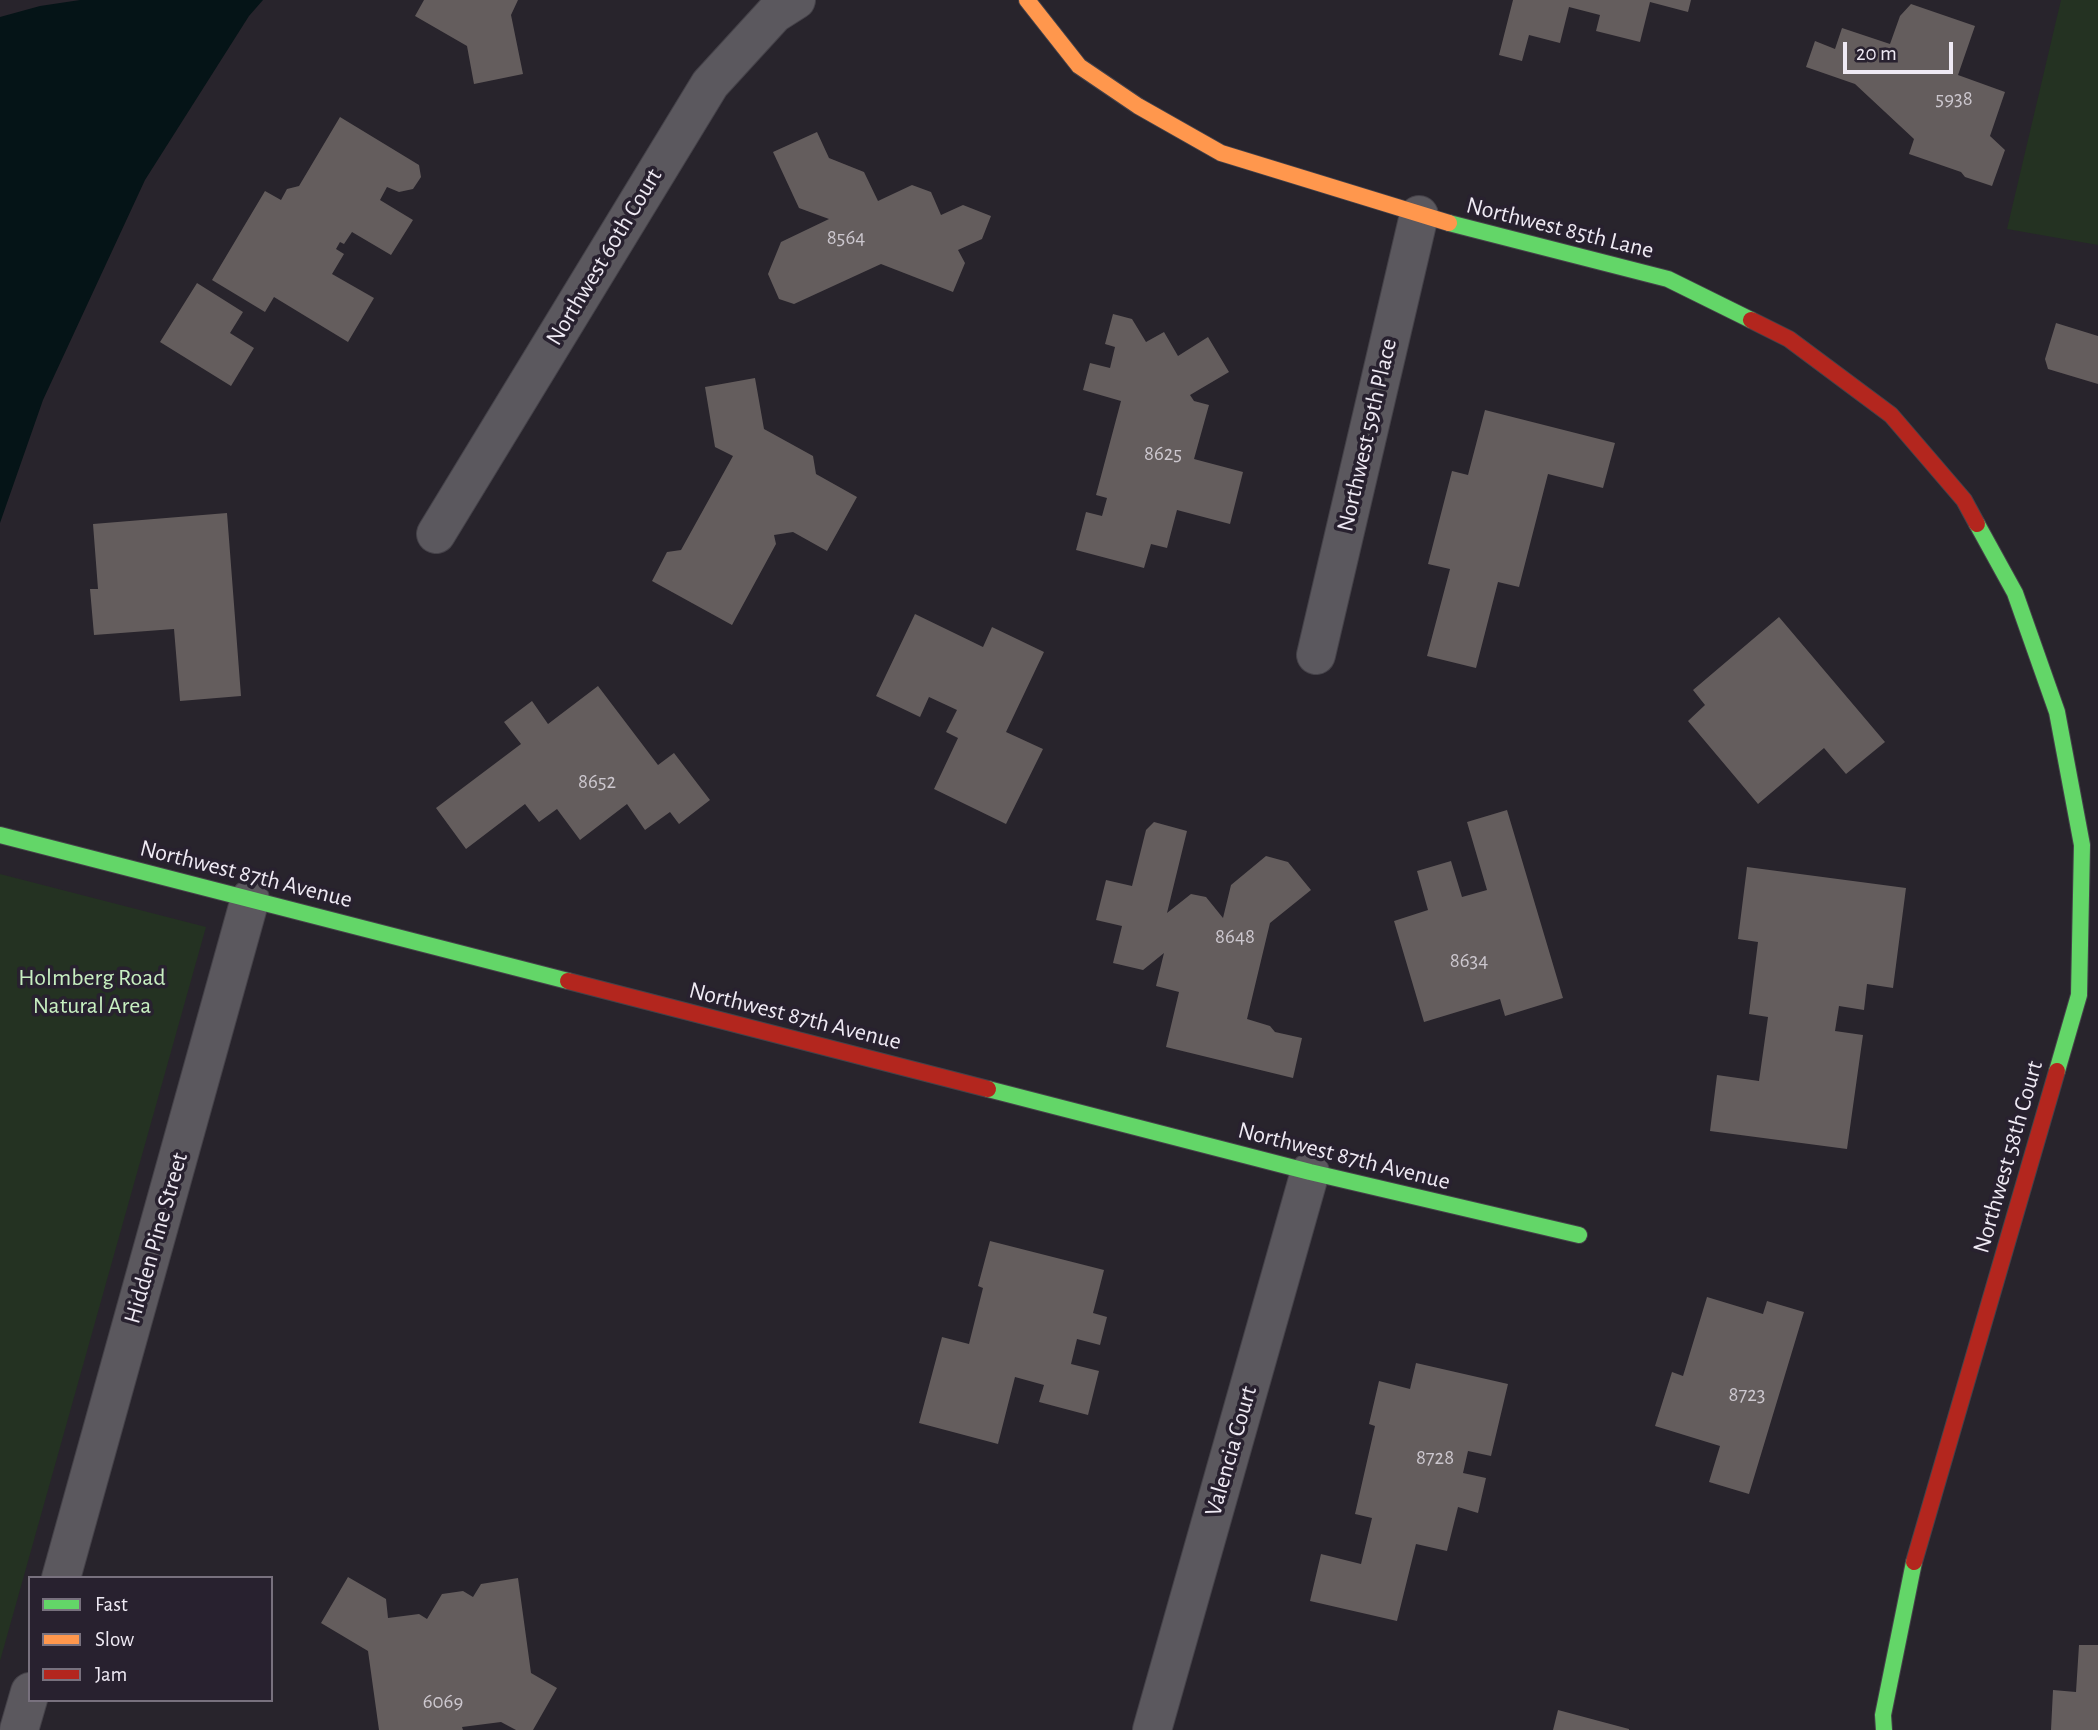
<!DOCTYPE html>
<html>
<head>
<meta charset="utf-8">
<style>
  body { margin:0 }
  #map { position:relative; width:2098px; height:1730px; overflow:hidden; background:#28242c; font-family:"Alegreya Sans",sans-serif }
  canvas { display:block }
  .legend { position:absolute; left:28px; top:1576px; width:245px; height:126px; box-sizing:border-box; background:#28212f; border:2px solid #78717e; margin:0; padding:9px 12px; list-style:none; font-size:21px; color:#efeaf4 }
  .legend li { display:flex; align-items:center; gap:14px; height:35px }
  .legend b { width:35px; border:2px solid #78717e }
  .scale { position:absolute; left:1843px; top:42px; width:110px; height:32px; box-sizing:border-box; border:4px solid #efeaf4; border-top:0; padding-left:9px; font-size:21px; line-height:24px; white-space:nowrap; color:#efeaf4; -webkit-text-stroke:5px #28212f; paint-order:stroke }
</style>
</head>
<body>
<div id="map">
<canvas width="2098" height="1730"></canvas>
<ul class="legend">
<li><b style="height:9px;background:#63d668"></b>Fast</li>
<li><b style="height:9px;background:#ff974d"></b>Slow</li>
<li><b style="height:9px;background:#b3261e"></b>Jam</li>
</ul>
<div class="scale">20 m</div>
</div>
<script>
const ctx = document.querySelector('canvas').getContext('2d');
ctx.lineJoin = 'round';
function fill(path, color) {
  ctx.fillStyle = color;
  ctx.fill(path, 'evenodd');
}
function shape(rows) {
  const path = new Path2D();
  for (const r of rows) {
    path.moveTo(r[0], r[1]);
    for (let i = 2; i < r.length; i += 2) path.lineTo(r[i], r[i + 1]);
  }
  return path;
}
function stroke(path, color, width, dash) {
  ctx.strokeStyle = color;
  ctx.lineWidth = width;
  ctx.lineCap = dash ? 'butt' : 'round';
  ctx.setLineDash(dash || []);
  ctx.stroke(path);
}
function drawText(font, color, halo, rows, align = 'center') {
  ctx.font = font + ' "Alegreya Sans",sans-serif';
  ctx.lineWidth = 7;
  ctx.setLineDash([]);
  ctx.textBaseline = 'middle';
  ctx.strokeStyle = halo;
  ctx.fillStyle = color;
  for (const [text, x, y, turn = 0] of rows) {
    ctx.save();
    ctx.translate(x, y);
    ctx.rotate((+turn || 0) * Math.PI / 180);
    ctx.textAlign = isNaN(turn) ? turn : align;
    if (halo) ctx.strokeText(text, 0, 0);
    ctx.fillText(text, 0, 0);
    ctx.restore();
  }
}
fill(shape([
  [2061,0,2098,0,2098,245,2007,229],
  [0,874,206,927,0,1661]
]), '#243222');
fill(shape([
  [80,0,263,0,249,16,145,180,43,400,0,523,0,17,40,6]
]), '#051417');
fill(shape([
  [424,0,518,0,511,15,523,74,474,84,467,46,415,16],
  [1513,0,1691,0,1688,12,1650,2,1640,42,1596,31,1600,15,1569,7,1560,43,1529,35,1522,61,1499,55],
  [1911,4,1975,26,1958,75,2005,92,1990,136,2005,150,1992,186,1965,177,1961,172,1909,154,1914,139,1855,84,1806,67,1815,41,1835,49,1842,28,1890,44,1900,16],
  [340,117,419,165,421,177,413,189,399,192,387,187,380,200,413,220,391,255,352,232,344,244,340,242,336,249,344,254,332,274,374,298,348,342,274,297,265,312,212,280,265,191,281,200,287,189,299,186],
  [817,132,829,158,864,172,878,201,912,185,931,192,941,215,963,205,991,216,982,239,958,250,965,263,953,292,881,264,794,304,779,299,768,274,781,242,829,219,799,208,773,152],
  [197,283,243,312,230,333,254,348,231,386,160,342],
  [1113,314,1132,319,1146,342,1164,332,1178,356,1208,337,1229,372,1190,395,1194,401,1209,405,1194,459,1243,472,1230,524,1177,510,1167,548,1151,544,1144,568,1076,550,1086,512,1102,516,1107,498,1096,495,1121,401,1083,390,1090,363,1110,368,1115,347,1105,344],
  [2056,323,2098,336,2098,384,2048,369,2045,359],
  [755,378,764,429,813,456,816,474,857,497,827,551,793,532,774,535,776,544,732,625,652,581,667,552,681,550,733,456,715,447,705,387],
  [1485,410,1615,443,1603,488,1548,474,1519,587,1498,582,1476,668,1427,656,1450,569,1428,564,1452,471,1468,475],
  [227,513,241,696,180,701,174,629,94,635,90,589,98,589,93,524],
  [915,614,983,647,992,627,1044,652,1006,732,1043,749,1006,824,934,789,958,738,946,732,957,710,929,697,920,717,876,696],
  [1779,617,1885,742,1846,774,1824,748,1758,804,1688,721,1705,705,1693,690],
  [598,686,658,765,674,753,710,800,679,824,670,812,645,830,627,804,580,840,557,809,539,822,525,804,466,849,436,808,521,744,504,722,532,701,548,724],
  [1507,810,1563,998,1505,1016,1500,999,1424,1022,1394,921,1428,910,1417,871,1451,861,1462,897,1487,890,1467,822],
  [1154,822,1187,831,1167,913,1191,894,1206,897,1223,918,1231,885,1266,856,1288,862,1311,890,1270,923,1247,1019,1270,1026,1275,1032,1302,1038,1293,1078,1166,1047,1179,992,1156,986,1164,953,1143,970,1113,963,1122,926,1096,920,1106,880,1132,886,1146,830],
  [1747,867,1906,888,1893,988,1867,984,1864,1010,1839,1006,1835,1031,1863,1035,1847,1149,1710,1131,1717,1075,1759,1081,1768,1017,1749,1014,1758,942,1738,939],
  [990,1241,1104,1270,1093,1313,1107,1317,1100,1345,1077,1339,1071,1364,1099,1371,1088,1415,1039,1402,1044,1385,1015,1377,998,1444,919,1423,942,1337,969,1344,983,1288,978,1286],
  [1707,1297,1763,1314,1767,1301,1804,1312,1749,1494,1709,1482,1720,1446,1655,1426,1672,1372,1683,1376],
  [1416,1363,1508,1384,1491,1456,1468,1451,1463,1473,1486,1478,1478,1513,1458,1507,1447,1551,1416,1544,1397,1621,1310,1601,1321,1554,1361,1564,1372,1518,1355,1514,1375,1426,1369,1424,1379,1381,1410,1389],
  [348,1577,386,1599,388,1618,419,1614,427,1619,442,1594,463,1591,473,1597,481,1584,518,1578,531,1673,557,1688,533,1730,516,1730,501,1722,462,1727,463,1730,379,1730,368,1651,321,1623],
  [2079,1645,2098,1645,2098,1730,2051,1730,2053,1690,2076,1692],
  [1558,1710,1629,1729,1629,1730,1553,1730]
]), '#645d5d');
const street = shape([
  [436,534,710,84,774,14,796,0],
  [1316,655,1419,215],
  [61,1578,250,899],
  [19,1730,30,1692],
  [1152,1730,1310,1172]
]);
const fast = shape([
  [1449,223,1668,279,1751,320],
  [1977,524,2015,593,2057,712,2082,845,2079,995,2057,1071],
  [0,835,568,981],
  [988,1089,1310,1172,1579,1235],
  [1884,1730,1883,1715,1914,1562]
]);
const slow = shape([
  [1027,0,1079,66,1138,106,1221,153,1449,223]
]);
const jam = shape([
  [1751,320,1789,339,1891,415,1964,500,1977,524],
  [568,981,988,1089],
  [1914,1562,2057,1071]
]);
stroke(street, '#454249', 40);
stroke(fast, '#454249', 18);
stroke(slow, '#454249', 18);
stroke(jam, '#454249', 18);
stroke(street, '#5b585e', 38);
stroke(fast, '#63d668', 16);
stroke(slow, '#ff974d', 16);
stroke(jam, '#b3261e', 16);
drawText('21px', '#ccc7ce', null, [
  ["5938",1954,99],
  ["8564",846,238],
  ["8625",1163,454],
  ["8652",597,782],
  ["8648",1235,937],
  ["8634",1469,961],
  ["8723",1747,1395],
  ["8728",1435,1458],
  ["6069",443,1702]
]);
drawText('24px', '#efeaf4', '#28212f', [
  ["Northwest 85th Lane",1560,228,14],
  ["Northwest 60th Court",604,257,-59],
  ["Northwest 59th Place",1367,435,-77],
  ["Northwest 87th Avenue",246,874,14],
  ["Northwest 87th Avenue",795,1016,14],
  ["Northwest 87th Avenue",1344,1156,14],
  ["Northwest 58th Court",2008,1157,-74],
  ["Hidden Pine Street",156,1238,-74],
  ["Valencia Court",1231,1451,-74]
]);
drawText('24px', '#c7efc1', '#28212f', [
  ["Holmberg Road",92,978],
  ["Natural Area",92,1006]
]);
</script>
</body>
</html>
